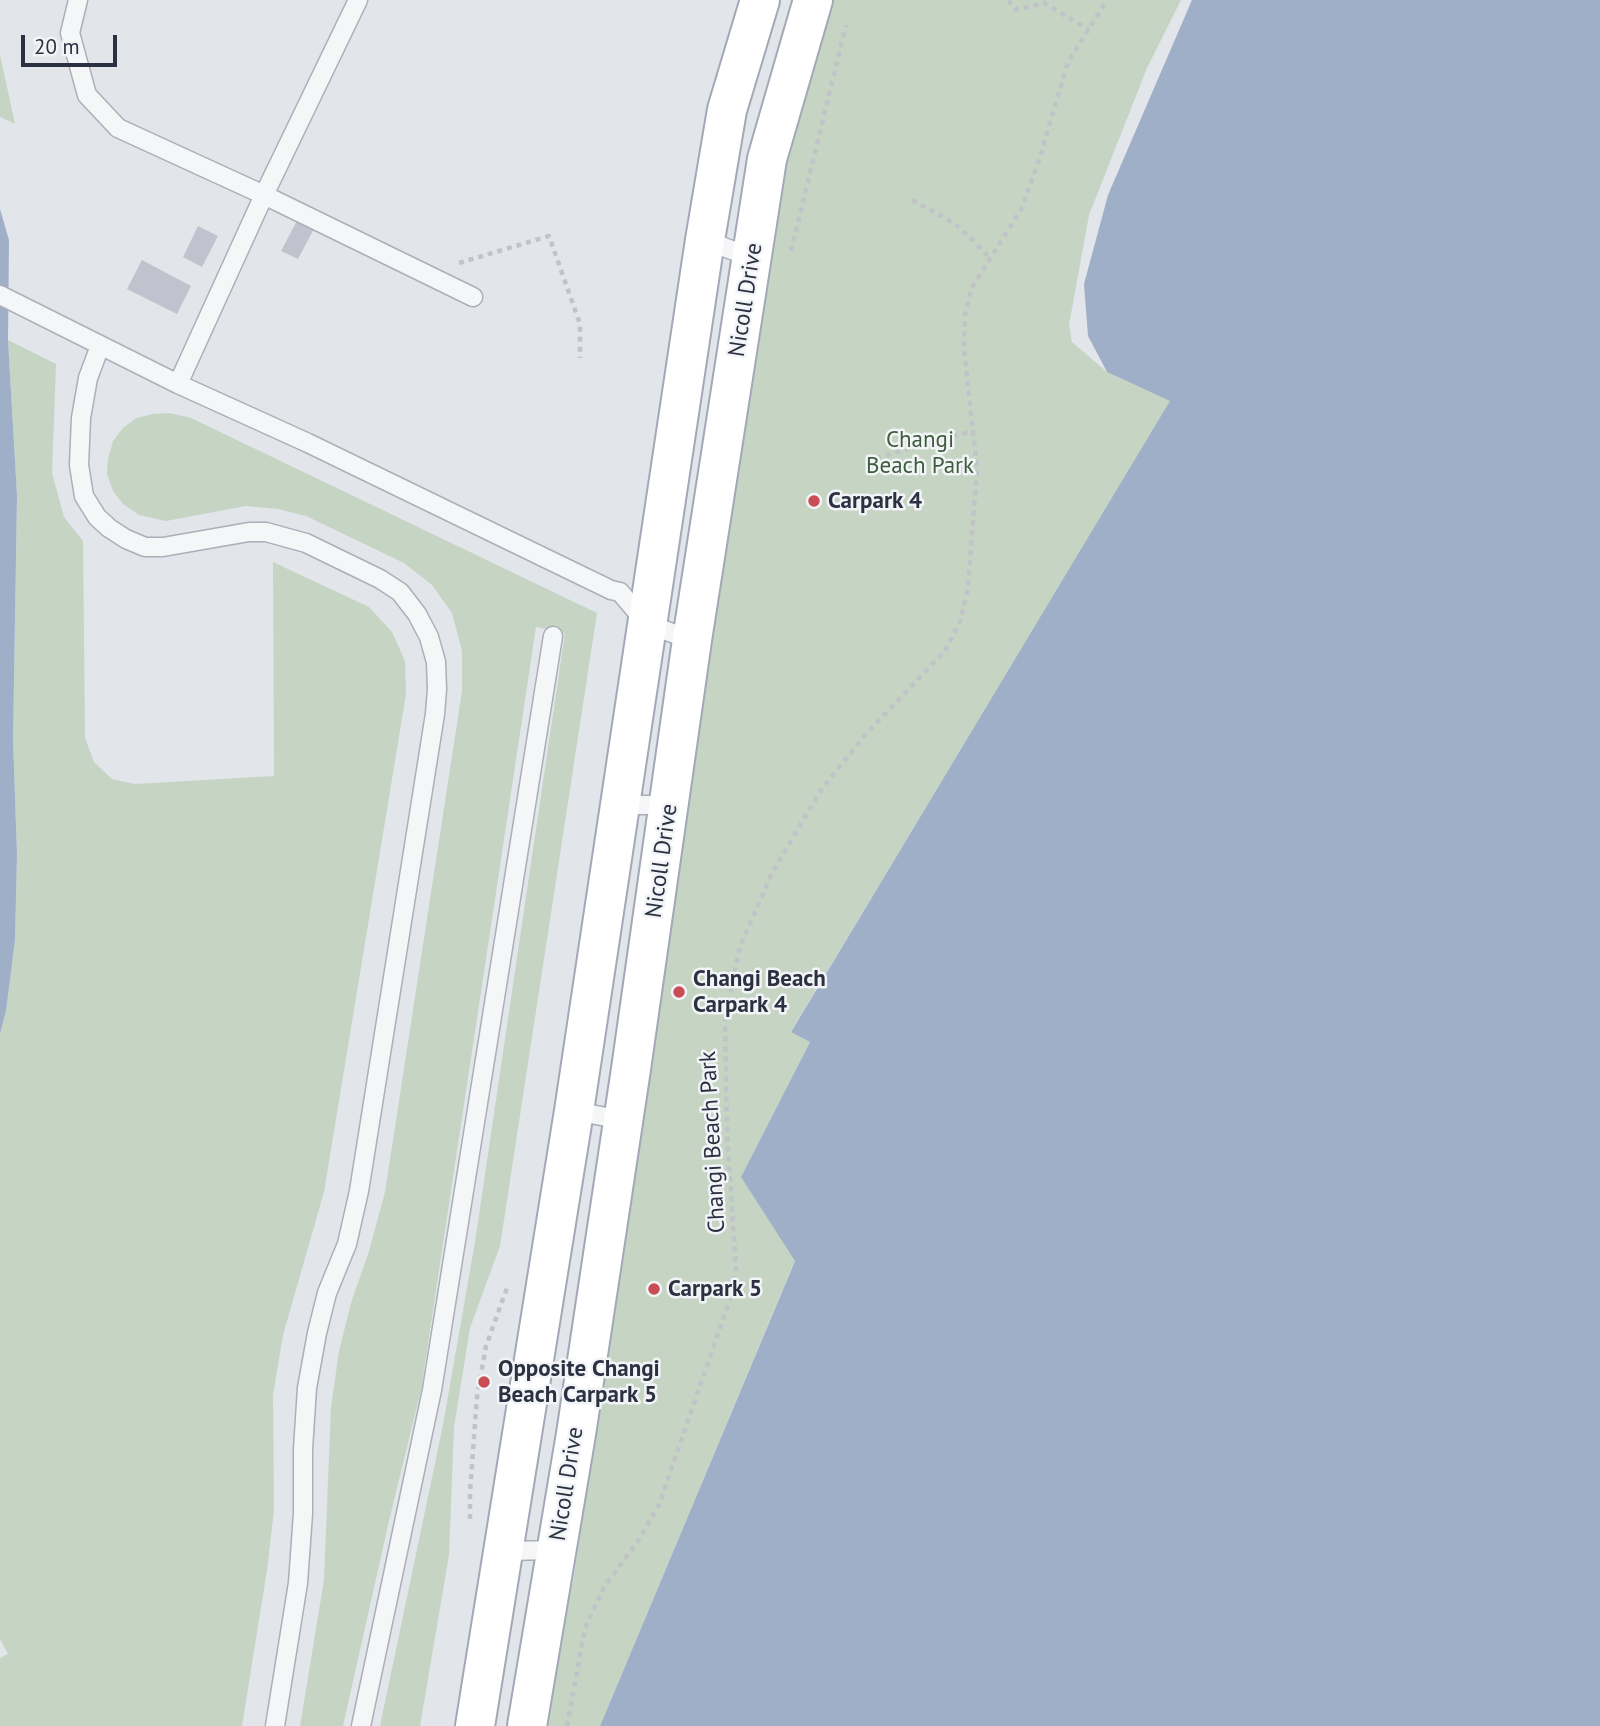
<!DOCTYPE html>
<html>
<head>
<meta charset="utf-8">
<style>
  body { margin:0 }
  #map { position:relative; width:1600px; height:1726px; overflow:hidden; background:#e2e5ea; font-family:"PT Sans",sans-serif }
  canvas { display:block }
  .scale { position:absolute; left:21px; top:35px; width:96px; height:32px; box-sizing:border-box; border:4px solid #2b3141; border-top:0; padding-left:9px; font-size:21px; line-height:24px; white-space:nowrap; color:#2b3141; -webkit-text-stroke:5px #f2f4f7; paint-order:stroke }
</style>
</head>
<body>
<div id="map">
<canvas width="1600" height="1726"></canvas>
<div class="scale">20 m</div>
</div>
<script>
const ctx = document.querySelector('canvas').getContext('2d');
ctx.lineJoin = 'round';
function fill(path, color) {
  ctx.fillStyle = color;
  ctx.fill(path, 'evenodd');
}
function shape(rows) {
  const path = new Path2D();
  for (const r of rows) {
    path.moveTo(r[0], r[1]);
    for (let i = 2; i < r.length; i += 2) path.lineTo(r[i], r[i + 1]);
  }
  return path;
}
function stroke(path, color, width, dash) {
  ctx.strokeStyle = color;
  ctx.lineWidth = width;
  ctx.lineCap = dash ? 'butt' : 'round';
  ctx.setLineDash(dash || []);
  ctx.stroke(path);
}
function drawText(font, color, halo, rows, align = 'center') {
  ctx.font = font + ' "PT Sans",sans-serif';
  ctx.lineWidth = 5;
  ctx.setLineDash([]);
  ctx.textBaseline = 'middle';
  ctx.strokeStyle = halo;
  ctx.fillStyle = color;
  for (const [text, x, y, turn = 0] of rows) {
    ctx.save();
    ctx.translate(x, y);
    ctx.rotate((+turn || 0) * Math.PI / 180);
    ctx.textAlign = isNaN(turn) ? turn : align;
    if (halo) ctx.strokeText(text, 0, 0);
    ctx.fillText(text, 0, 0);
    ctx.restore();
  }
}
fill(shape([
  [821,0,1181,0,1147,68,1089,215,1069,325,1072,342,1107,372,1171,401,791,1031,810,1042,741,1177,795,1260,600,1726,542,1726,574,1576,643,1112,760,241],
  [0,55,15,124,0,117],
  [8,340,56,364,52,473,64,517,83,541,85,738,94,762,112,779,135,784,274,776,273,562,369,607,392,632,405,661,406,694,324,1192,283,1335,273,1395,274,1510,267,1570,242,1726,0,1726,0,1658,8,1654,0,1639,0,1034,6,1011,15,940,17,854,13,740,17,496],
  [170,413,191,418,597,613,500,1246,470,1328,454,1427,449,1555,420,1726,380,1726,443,1425,475,1242,565,633,536,627,421,1390,389,1521,343,1726,300,1726,324,1580,331,1407,339,1351,351,1303,369,1251,385,1192,462,691,462,651,452,613,432,585,404,563,306,516,278,509,246,506,166,521,139,515,123,504,113,491,107,474,108,459,113,441,123,428,136,418,153,414]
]), '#c6d4c4');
fill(shape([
  [1192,0,1600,0,1600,1726,600,1726,795,1261,741,1177,810,1042,791,1032,1170,401,1107,372,1088,336,1084,284,1108,195],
  [0,209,9,240,8,340,17,496,13,740,17,854,15,940,6,1011,0,1034]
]), '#9fafc8');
fill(shape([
  [299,217,316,225,298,259,281,251],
  [198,226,218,236,202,267,183,257],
  [142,260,191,286,177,314,127,289]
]), '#c0c3cd');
const lane = shape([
  [78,0,70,33,87,95,118,128,264,195,473,297],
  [705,240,753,258],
  [0,295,178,384,308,443,611,590,620,592,647,624,692,640],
  [100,346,88,378,81,418,79,465,84,496,97,517,109,528,126,539,145,547,163,547,249,532,266,532,306,543,380,579,400,592,417,614,429,637,436,662,437,689,435,714,359,1191,347,1244,327,1293,317,1333,307,1388,303,1449,303,1513,298,1583,275,1726],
  [178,384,264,195,358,0],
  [619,805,670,805],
  [574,1111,623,1120],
  [503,1551,556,1550],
  [361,1726,432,1390,553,636]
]);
const primary = shape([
  [475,1726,574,1111,705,240,727,110,760,0],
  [527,1726,576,1434,631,1069,692,640,767,159,813,0]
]);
stroke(lane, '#abafb7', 21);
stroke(primary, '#a2a8b5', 42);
stroke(shape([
  [1009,0,1011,5,1015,9,1020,9,1044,3,1089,30],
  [912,200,954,223,971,238,990,258],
  [791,251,846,25],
  [459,263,549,236,580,324,580,358],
  [876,458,973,431],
  [470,1519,470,1492,477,1397,486,1346,507,1288],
  [567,1726,585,1628,604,1587,638,1541,659,1505,731,1296,736,1269,727,1133,725,1019,740,946,773,871,821,790,866,734,945,651,960,622,968,588,977,468,964,349,965,315,971,289,1022,208,1039,160,1068,62,1107,0]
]), '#c0c3c8', 4.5, [5, 5]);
stroke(lane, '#f5f6f8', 18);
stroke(primary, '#fff', 38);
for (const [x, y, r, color] of [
  [814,501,7,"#c94d54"],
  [679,992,7,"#c94d54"],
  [654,1289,7,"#c94d54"],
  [484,1382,7,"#c94d54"]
]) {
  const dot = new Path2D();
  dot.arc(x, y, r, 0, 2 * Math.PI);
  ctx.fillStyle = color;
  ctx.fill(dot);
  stroke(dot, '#f2f4f7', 2.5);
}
drawText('23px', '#2b3141', '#f2f4f7', [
  ["Nicoll Drive",746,300,-81],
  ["Nicoll Drive",662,861,-82],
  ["Changi Beach Park",713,1142,-93],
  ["Nicoll Drive",567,1484,-81]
]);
drawText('23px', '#3c5d39', '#f2f4f7', [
  ["Changi",920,440],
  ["Beach Park",920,466]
]);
drawText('bold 23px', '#2b3141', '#f2f4f7', [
  ["Carpark 4",828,501],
  ["Changi Beach",693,979],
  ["Carpark 4",693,1005],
  ["Carpark 5",668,1289],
  ["Opposite Changi",498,1369],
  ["Beach Carpark 5",498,1395]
], 'left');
</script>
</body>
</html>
